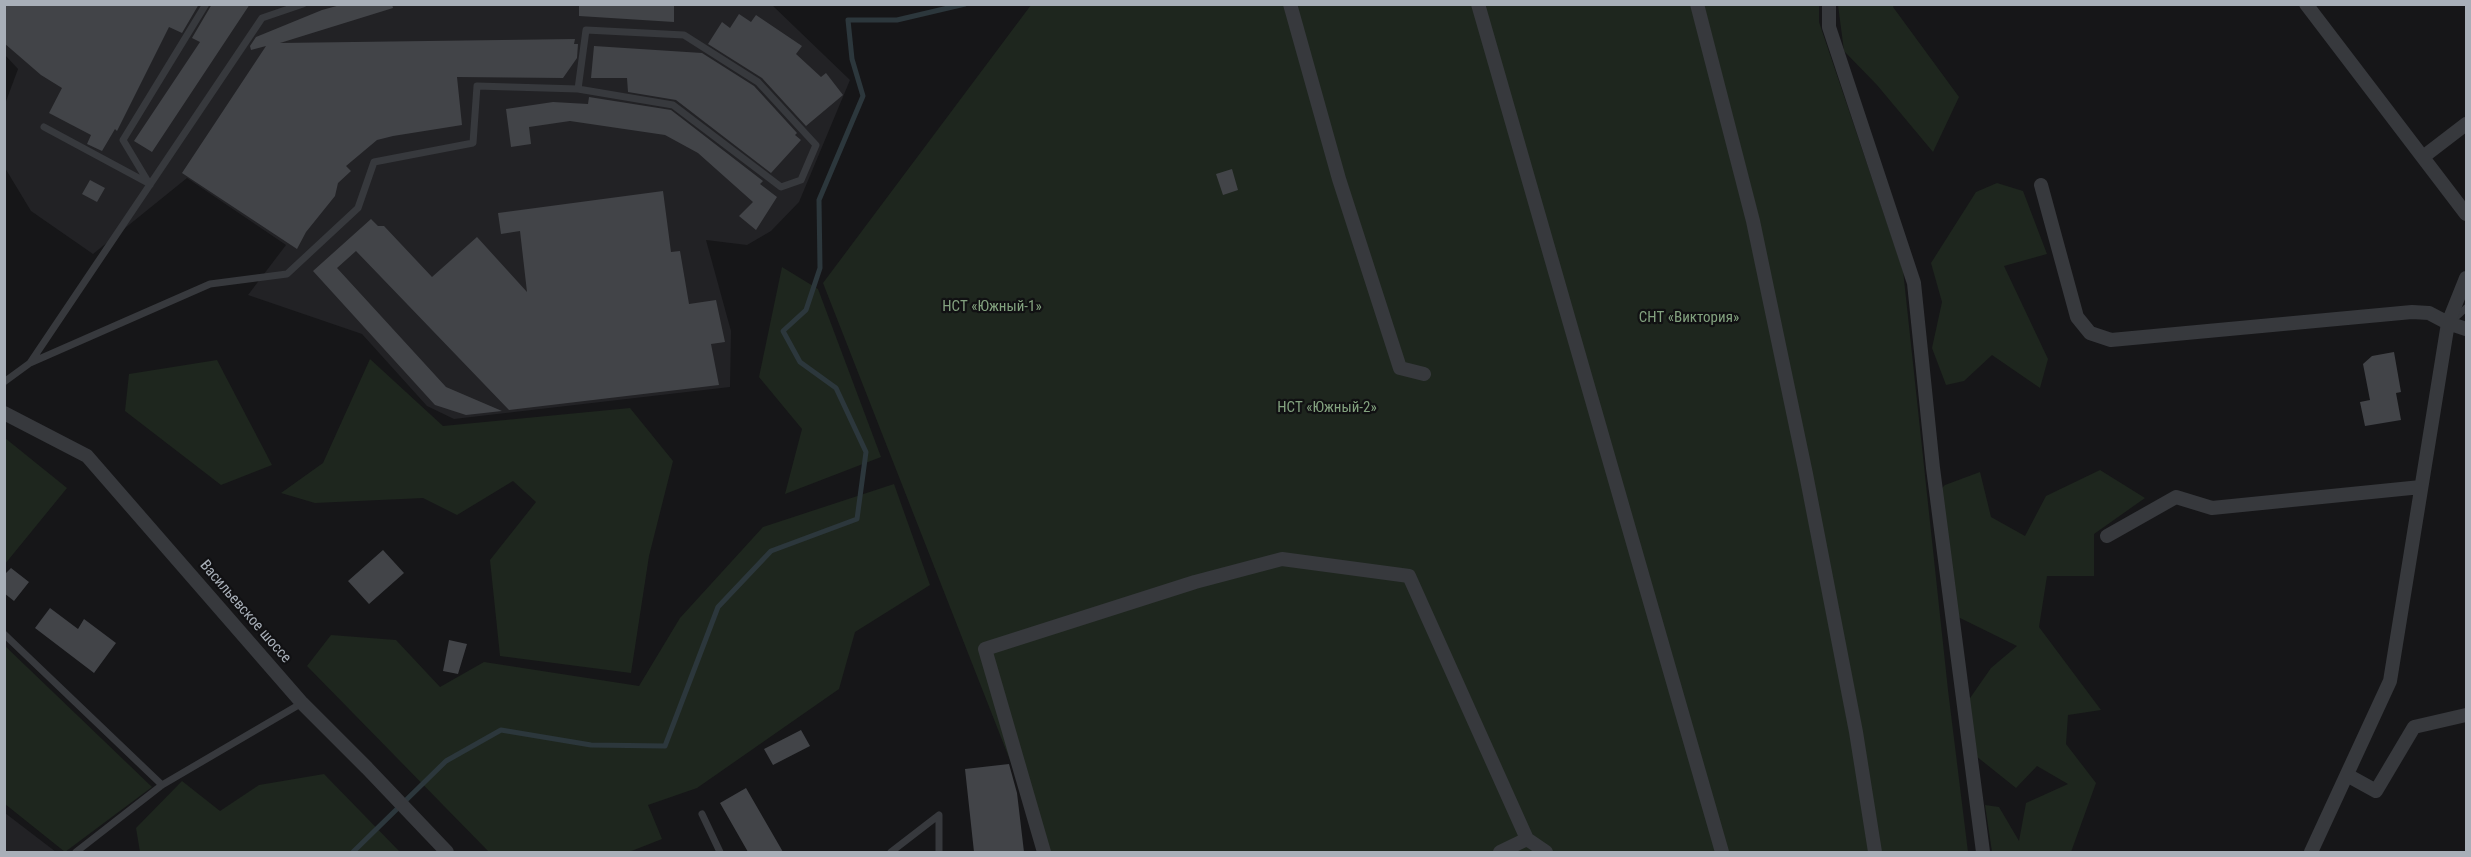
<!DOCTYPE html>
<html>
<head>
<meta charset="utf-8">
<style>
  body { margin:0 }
  #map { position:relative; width:2471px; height:857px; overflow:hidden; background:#161618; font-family:"Roboto Condensed",sans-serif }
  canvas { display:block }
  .frame { position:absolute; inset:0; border:6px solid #a8afb8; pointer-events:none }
</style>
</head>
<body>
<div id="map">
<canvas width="2471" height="857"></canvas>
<div class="frame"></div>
</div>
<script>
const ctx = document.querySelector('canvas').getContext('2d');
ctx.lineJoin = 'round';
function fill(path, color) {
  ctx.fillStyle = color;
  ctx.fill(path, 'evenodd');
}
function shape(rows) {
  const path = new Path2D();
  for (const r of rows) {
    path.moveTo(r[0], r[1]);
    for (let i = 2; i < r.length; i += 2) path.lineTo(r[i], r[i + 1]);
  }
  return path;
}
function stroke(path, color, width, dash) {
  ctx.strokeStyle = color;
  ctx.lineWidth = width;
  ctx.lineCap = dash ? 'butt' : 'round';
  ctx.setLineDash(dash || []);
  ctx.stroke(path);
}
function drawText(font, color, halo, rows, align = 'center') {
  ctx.font = font + ' "Roboto Condensed",sans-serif';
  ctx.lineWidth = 4.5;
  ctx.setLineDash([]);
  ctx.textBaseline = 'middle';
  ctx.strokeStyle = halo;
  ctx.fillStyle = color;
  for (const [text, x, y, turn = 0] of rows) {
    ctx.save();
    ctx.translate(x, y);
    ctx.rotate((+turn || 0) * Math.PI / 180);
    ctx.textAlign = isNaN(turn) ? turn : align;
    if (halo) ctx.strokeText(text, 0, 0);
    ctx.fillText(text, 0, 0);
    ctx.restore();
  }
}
fill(shape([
  [5,5,772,5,850,80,799,202,771,231,747,245,706,240,731,331,730,387,454,419,427,406,362,334,248,295,286,245,187,178,93,254,31,211,5,168,5,104,18,69,5,55],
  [4,813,5,813,56,852,5,852]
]), '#222225');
fill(shape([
  [1031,5,1819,5,1819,22,1903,270,1948,690,1968,852,1046,852,823,283],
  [1838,5,1894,5,1893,7,1959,97,1933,152,1877,85,1844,51],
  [1997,183,2023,191,2047,254,2004,266,2048,359,2040,388,1992,355,1964,381,1946,385,1932,348,1942,302,1931,263,1976,192],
  [782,267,818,289,881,457,785,494,802,429,759,377],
  [370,359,443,426,630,408,673,461,649,556,631,673,500,656,490,560,536,502,513,481,457,515,423,498,315,503,281,493,323,463],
  [217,360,272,465,221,485,125,411,129,374],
  [5,438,67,488,5,564],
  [2100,470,2145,498,2094,534,2094,576,2047,576,2039,627,2101,710,2068,715,2066,744,2096,783,2071,852,1992,852,1985,805,1999,807,2019,841,2026,803,2068,784,2037,766,2016,788,1976,756,1968,701,1991,668,2017,646,1958,617,1939,491,1945,485,1980,472,1991,517,2025,536,2046,496],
  [894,484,930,585,855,632,839,689,697,788,648,805,662,839,629,852,489,852,307,666,331,635,396,640,440,687,484,662,639,686,680,618,763,527],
  [4,645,152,787,65,852,5,804],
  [324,774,400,852,140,852,136,828,182,781,220,811,259,785]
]), '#1e261e');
stroke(shape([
  [353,852,446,761,501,730,591,745,665,746,718,607,771,551,857,519,866,452,836,388,800,362,783,331,806,310,820,268,819,200,863,96,852,59,848,20,897,20,965,4]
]), '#2c373c', 5);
fill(shape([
  [4,4,199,4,182,33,169,27,117,131,115,129,102,151,87,144,91,135,49,113,62,88,41,75,4,43],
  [212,4,250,4,152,152,134,141,200,42,192,38],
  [344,4,392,4,393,8,280,43,575,39,574,44,578,44,577,58,563,78,457,77,462,125,393,136,377,140,346,166,351,171,338,183,335,196,306,232,297,249,182,173,266,46,251,50,250,46,256,37,322,10],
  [579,4,674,6,674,22,579,16],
  [739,14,751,22,756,15,802,46,796,54,821,77,826,73,843,95,806,126,762,78,708,44,722,22,730,28],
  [594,46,702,53,754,86,797,133,795,135,801,140,771,173,676,100,628,92,627,78,591,78],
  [589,97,671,110,763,181,760,184,777,197,756,230,739,216,753,202,698,153,665,135,570,121,529,127,531,144,511,147,506,109,553,102,588,104],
  [1232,169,1238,190,1223,195,1216,174],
  [90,180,105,188,97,202,82,194],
  [663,191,671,252,680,251,689,304,716,300,725,342,711,344,719,385,509,410,356,251,337,268,446,387,502,411,466,415,435,405,313,271,371,219,378,226,384,226,432,277,477,237,527,292,520,231,501,234,498,213],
  [2394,352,2401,392,2396,393,2401,420,2365,426,2360,402,2370,400,2363,364,2372,356],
  [383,550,404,573,369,604,348,581],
  [11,568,29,582,14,601,4,593,4,575],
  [50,608,78,629,84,619,116,643,94,673,35,628],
  [449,640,467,644,458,674,443,671],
  [801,730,810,746,773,765,764,749],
  [1009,764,1017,793,1024,852,974,852,965,769],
  [746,788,783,852,748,852,720,803]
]), '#424448');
stroke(shape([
  [44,127,148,183],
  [150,185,123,140,206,4],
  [2453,320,2466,308],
  [30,363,210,284,287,274,358,208,374,162,473,143,477,86,578,89,673,105,781,187,801,180,816,145,758,82,684,35,586,30,578,89],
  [4,382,30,363,262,18,303,4],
  [4,634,162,785],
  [702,814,720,852],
  [76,852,162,785,302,703],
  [891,852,939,815,939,852]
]), '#37393d', 7);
stroke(shape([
  [1290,4,1339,179,1400,368,1424,374],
  [1478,4,1722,852],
  [1697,4,1753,221,1806,474,1856,732,1875,852],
  [1829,4,1829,27,1914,283,1933,468,1983,852],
  [2306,4,2466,214],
  [2423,157,2466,124],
  [2041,185,2077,317,2090,333,2111,340,2412,312,2429,313,2448,323,2466,329],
  [4,413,87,456,302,703,367,768,447,852],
  [2107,536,2176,497,2212,508,2421,487],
  [2347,775,2376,791,2414,727,2466,715],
  [1044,852,985,649,1195,582,1282,559,1409,576,1527,839,1546,852],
  [1500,852,1527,839],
  [2311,852,2390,681,2448,323,2466,278]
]), '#37393d', 14);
drawText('15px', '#83a27f', '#111113', [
  ["НСТ «Южный-1»",992,307],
  ["СНТ «Виктория»",1689,318],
  ["НСТ «Южный-2»",1327,408]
]);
drawText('15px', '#a8afb8', '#111113', [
  ["Васильевское шоссе",245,612,49]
]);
</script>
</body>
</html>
